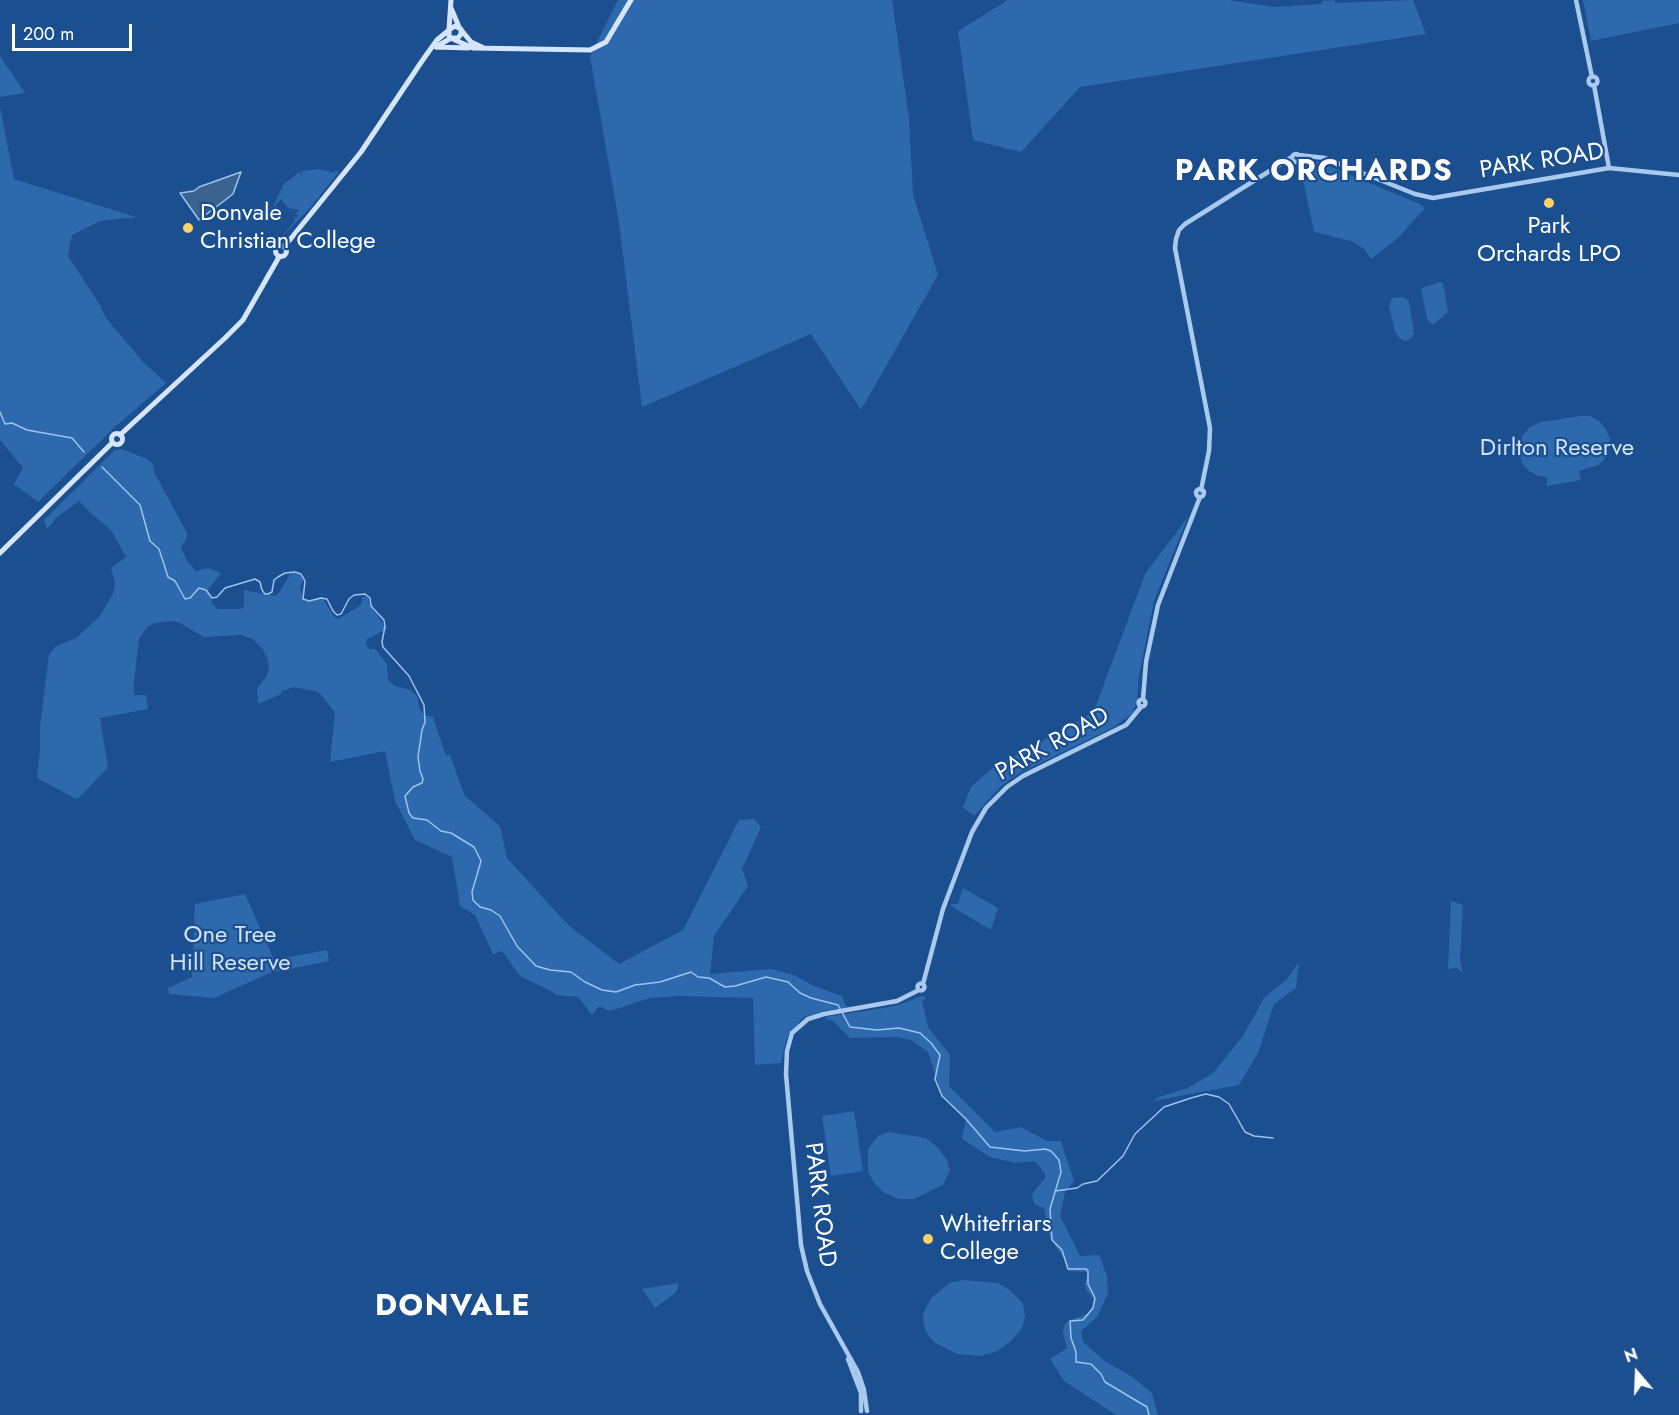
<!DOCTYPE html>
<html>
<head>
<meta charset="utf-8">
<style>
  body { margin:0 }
  #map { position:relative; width:1679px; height:1415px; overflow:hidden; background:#1b4f8f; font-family:Jost,sans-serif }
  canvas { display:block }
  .north { position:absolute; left:1607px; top:1343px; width:60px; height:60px; -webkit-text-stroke:4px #1b4f8f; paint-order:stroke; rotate:341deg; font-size:16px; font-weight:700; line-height:24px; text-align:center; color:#fff }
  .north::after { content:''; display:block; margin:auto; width:21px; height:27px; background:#fff; clip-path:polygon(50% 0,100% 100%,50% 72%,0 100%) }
  .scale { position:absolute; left:12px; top:24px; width:120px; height:27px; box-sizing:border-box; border:3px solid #fff; border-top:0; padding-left:8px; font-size:18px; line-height:21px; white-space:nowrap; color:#fff; -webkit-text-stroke:4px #1b4f8f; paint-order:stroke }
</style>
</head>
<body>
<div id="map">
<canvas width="1679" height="1415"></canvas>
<div class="north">N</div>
<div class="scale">200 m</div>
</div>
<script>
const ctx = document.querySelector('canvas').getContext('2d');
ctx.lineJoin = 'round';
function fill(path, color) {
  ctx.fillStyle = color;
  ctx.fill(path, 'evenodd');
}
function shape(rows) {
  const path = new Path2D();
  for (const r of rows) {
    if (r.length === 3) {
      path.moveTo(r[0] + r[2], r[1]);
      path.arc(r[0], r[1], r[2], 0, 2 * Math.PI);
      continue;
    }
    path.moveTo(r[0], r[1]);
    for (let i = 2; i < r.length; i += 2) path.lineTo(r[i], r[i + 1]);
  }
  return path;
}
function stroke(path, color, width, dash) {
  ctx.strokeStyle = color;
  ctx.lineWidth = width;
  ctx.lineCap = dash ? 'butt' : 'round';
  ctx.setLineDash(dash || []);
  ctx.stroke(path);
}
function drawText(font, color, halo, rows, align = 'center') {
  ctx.font = font + ' Jost,sans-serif';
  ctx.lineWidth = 4.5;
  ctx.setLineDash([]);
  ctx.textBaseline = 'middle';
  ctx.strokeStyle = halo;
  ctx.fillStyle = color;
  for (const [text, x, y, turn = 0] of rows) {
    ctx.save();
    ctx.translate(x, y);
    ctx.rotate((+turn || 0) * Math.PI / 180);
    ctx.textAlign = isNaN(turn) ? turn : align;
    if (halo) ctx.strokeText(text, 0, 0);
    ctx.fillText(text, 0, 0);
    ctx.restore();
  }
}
fill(shape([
  [618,0,892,0,909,118,913,194,938,275,861,410,811,334,642,407,619,223,590,56],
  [1008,0,1228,0,1275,7,1322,4,1322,1,1334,0,1336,3,1413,0,1426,34,1080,87,1021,152,973,140,958,31],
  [1583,0,1679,0,1679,23,1591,41],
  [0,56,25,93,0,97],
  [0,107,14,179,136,217,100,221,72,235,68,256,100,305,106,318,143,362,166,383,115,427,38,502,14,484,23,468,0,440],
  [1307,162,1319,162,1420,204,1425,208,1398,238,1371,259,1365,250,1354,242,1314,232,1300,165],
  [319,169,335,173,335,170,339,172,309,209,279,240,271,245,268,244,267,240,272,242,278,239,278,236,280,238,295,221,294,218,297,218,298,215,295,214,299,210,288,208,281,199,267,215,269,208,273,207,283,185,298,173,300,172,302,176,302,171],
  [1440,282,1443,283,1448,312,1433,325,1427,319,1421,288],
  [1403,297,1409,301,1414,334,1410,339,1405,341,1399,338,1395,332,1389,306,1392,298],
  [1580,416,1590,416,1599,421,1606,429,1610,439,1610,448,1606,457,1599,465,1579,471,1581,480,1547,486,1547,477,1538,476,1529,471,1522,463,1519,454,1519,444,1523,435,1530,427,1541,422],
  [122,449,147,459,153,464,155,474,187,533,186,540,181,547,187,561,196,571,208,568,221,573,208,590,213,605,218,609,241,609,244,606,244,590,275,596,279,593,290,574,294,573,299,574,304,578,300,587,304,600,308,602,322,597,334,617,338,619,358,607,362,603,362,597,368,596,369,604,387,629,367,639,366,644,369,649,375,649,387,664,388,680,395,686,410,690,417,696,419,707,424,715,433,717,446,756,450,755,465,796,500,826,507,858,568,925,619,964,683,930,739,820,754,819,761,827,742,869,748,886,714,936,710,974,771,969,794,975,814,986,842,996,847,1008,824,1011,804,1017,790,1032,786,1041,781,1063,755,1065,753,998,680,996,650,998,610,1011,599,1006,592,1015,578,997,556,995,551,991,520,976,502,951,493,954,475,915,460,906,452,857,415,840,395,801,385,751,330,762,335,713,319,692,293,687,282,691,281,694,258,704,257,689,266,677,269,669,268,660,262,648,253,639,241,635,204,637,180,623,172,621,155,623,147,627,139,639,134,681,134,695,146,695,148,709,100,718,108,767,79,798,76,799,39,779,37,776,40,750,40,727,49,655,55,647,76,638,99,617,113,594,115,583,111,568,126,557,111,530,93,515,79,501,57,517,47,529,44,520,115,450],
  [1188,517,1154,601,1139,675,1137,702,1132,714,1112,728,1018,774,1001,786,974,816,963,807,971,787,991,769,1093,713,1145,574],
  [963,888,998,908,991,930,951,906,951,904,958,904],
  [245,894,274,960,327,950,329,961,270,973,214,998,169,994,168,988,192,977,195,904],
  [1451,901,1463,905,1460,961,1463,972,1457,968,1448,969],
  [1299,962,1296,988,1274,1004,1258,1053,1239,1085,1153,1101,1159,1097,1188,1088,1213,1073,1243,1036,1264,998,1286,980],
  [922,996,927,998,922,1001,928,1027,950,1055,949,1086,995,1132,1021,1127,1047,1141,1061,1141,1074,1181,1065,1192,1060,1216,1080,1256,1099,1255,1107,1276,1108,1293,1097,1317,1081,1331,1083,1342,1106,1362,1131,1376,1152,1393,1158,1415,1116,1415,1064,1381,1050,1359,1067,1348,1063,1333,1064,1326,1068,1321,1089,1313,1095,1302,1086,1289,1085,1283,1088,1272,1068,1271,1065,1260,1050,1238,1044,1208,1034,1204,1032,1194,1045,1178,1045,1174,1037,1163,1033,1161,1016,1163,990,1157,962,1139,966,1119,942,1096,928,1052,911,1040,897,1037,850,1038,832,1020,828,1020,825,1017,896,1006],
  [854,1111,863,1171,831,1176,822,1116],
  [888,1132,926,1138,938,1148,947,1160,950,1170,943,1185,914,1199,898,1199,883,1192,875,1184,868,1172,868,1149,878,1136],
  [963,1280,998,1283,1011,1291,1023,1304,1025,1317,1022,1328,1012,1340,998,1351,980,1356,957,1354,934,1342,926,1332,923,1320,924,1312,931,1298,950,1283],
  [678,1283,678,1288,674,1294,655,1308,642,1289]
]), '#2e69ad');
const water = shape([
  [241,172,233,194,199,220,180,193,194,191,199,187,241,172]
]);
fill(water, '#3c6290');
stroke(water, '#9cc4f0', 1.5);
stroke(shape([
  [0,412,5,424,12,423,27,430,72,438,84,452],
  [102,467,140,505,150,541,159,549,168,577,175,581,185,599,190,598,199,588,206,590,212,598,217,597,225,588,255,579,260,582,262,590,265,594,268,594,272,592,274,580,278,577,285,573,295,572,301,574,305,581,303,599,309,601,321,598,327,599,333,611,337,615,341,614,349,599,354,595,365,594,370,598,371,606,384,620,385,626,382,642,383,647,409,676,424,705,425,722,422,730,418,757,420,771,423,779,422,783,413,787,405,796,409,813,413,818,427,820,441,831,451,833,474,847,481,861,472,892,473,900,480,907,491,910,500,916,517,946,536,966,550,970,571,972,585,982,602,990,616,992,635,985,660,982,691,972,698,977,709,978,725,987,735,986,766,977,788,982,800,993,811,998,838,1005,850,1027,877,1030,899,1028,920,1033,931,1043,940,1055,935,1079,942,1096,966,1119,990,1147,1025,1151,1045,1149,1051,1151,1059,1160,1061,1172,1050,1209,1052,1240,1062,1250,1068,1269,1086,1269,1088,1271,1088,1284,1095,1298,1093,1308,1083,1320,1070,1321,1071,1338,1076,1352,1076,1362,1091,1364,1101,1374,1105,1382,1147,1407,1149,1415],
  [1055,1191,1077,1188,1083,1184,1097,1181,1123,1156,1135,1134,1164,1107,1191,1098,1206,1094,1219,1097,1229,1104,1245,1132,1254,1136,1273,1138]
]), '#9cc4f0', 1.5);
stroke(shape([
  [1576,0,1592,77],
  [1593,81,4.5],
  [1594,85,1609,168],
  [1296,158,4],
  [1298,155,1325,158,1415,194,1433,198,1609,168,1679,175],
  [1200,493,4],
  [1201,490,1209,451,1210,428,1175,248,1176,239,1179,230,1185,224,1292,157],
  [1143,699,1146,662,1158,605,1200,497],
  [1142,703,3.5],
  [921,987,3.5],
  [923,984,943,909,972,832,986,808,1007,787,1023,776,1126,725,1141,707],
  [848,1359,861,1393,861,1411],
  [867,1411,864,1390,858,1372,820,1304,807,1271,801,1245,786,1074,787,1051,792,1033,808,1019,824,1014,897,1001,919,990]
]), '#a9c9ee', 4.5);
stroke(shape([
  [451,8,459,27],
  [449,29,451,0],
  [462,31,471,42,482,47],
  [452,38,458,38,461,34,461,29,455,26,449,30,449,36,451,38,455,40,473,48,590,50,606,42,631,0],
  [436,47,469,48],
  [436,47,451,38],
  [281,251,5.5],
  [284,247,361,152,422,61,437,40,449,30],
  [117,439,5.5],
  [120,435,225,338,243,320,279,257],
  [0,553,112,443]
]), '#d6e6fa', 5);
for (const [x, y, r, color] of [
  [1549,203,6,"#ffd166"],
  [188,228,6,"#ffd166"],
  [928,1239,6,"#ffd166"]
]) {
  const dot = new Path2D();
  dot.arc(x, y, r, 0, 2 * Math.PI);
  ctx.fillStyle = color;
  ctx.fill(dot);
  stroke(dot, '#1b4f8f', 2);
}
drawText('24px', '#fff', '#1b4f8f', [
  ["PARK ROAD",1542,162,-9],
  ["PARK ROAD",1053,745,-29],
  ["PARK ROAD",819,1205,83]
]);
drawText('24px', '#fff', '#1b4f8f', [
  ["Donvale",200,214],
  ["Christian College",200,242],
  ["Park",1549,227,"center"],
  ["Orchards LPO",1549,255,"center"],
  ["Whitefriars",940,1225],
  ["College",940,1253]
], 'left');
drawText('24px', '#cfe3fa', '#1b4f8f', [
  ["Dirlton Reserve",1557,449],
  ["One Tree",230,936],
  ["Hill Reserve",230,964]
]);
ctx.letterSpacing = '1.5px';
drawText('bold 30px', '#fff', '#1b4f8f', [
  ["PARK ORCHARDS",1314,173],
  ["DONVALE",453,1308]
]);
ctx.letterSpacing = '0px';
</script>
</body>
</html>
